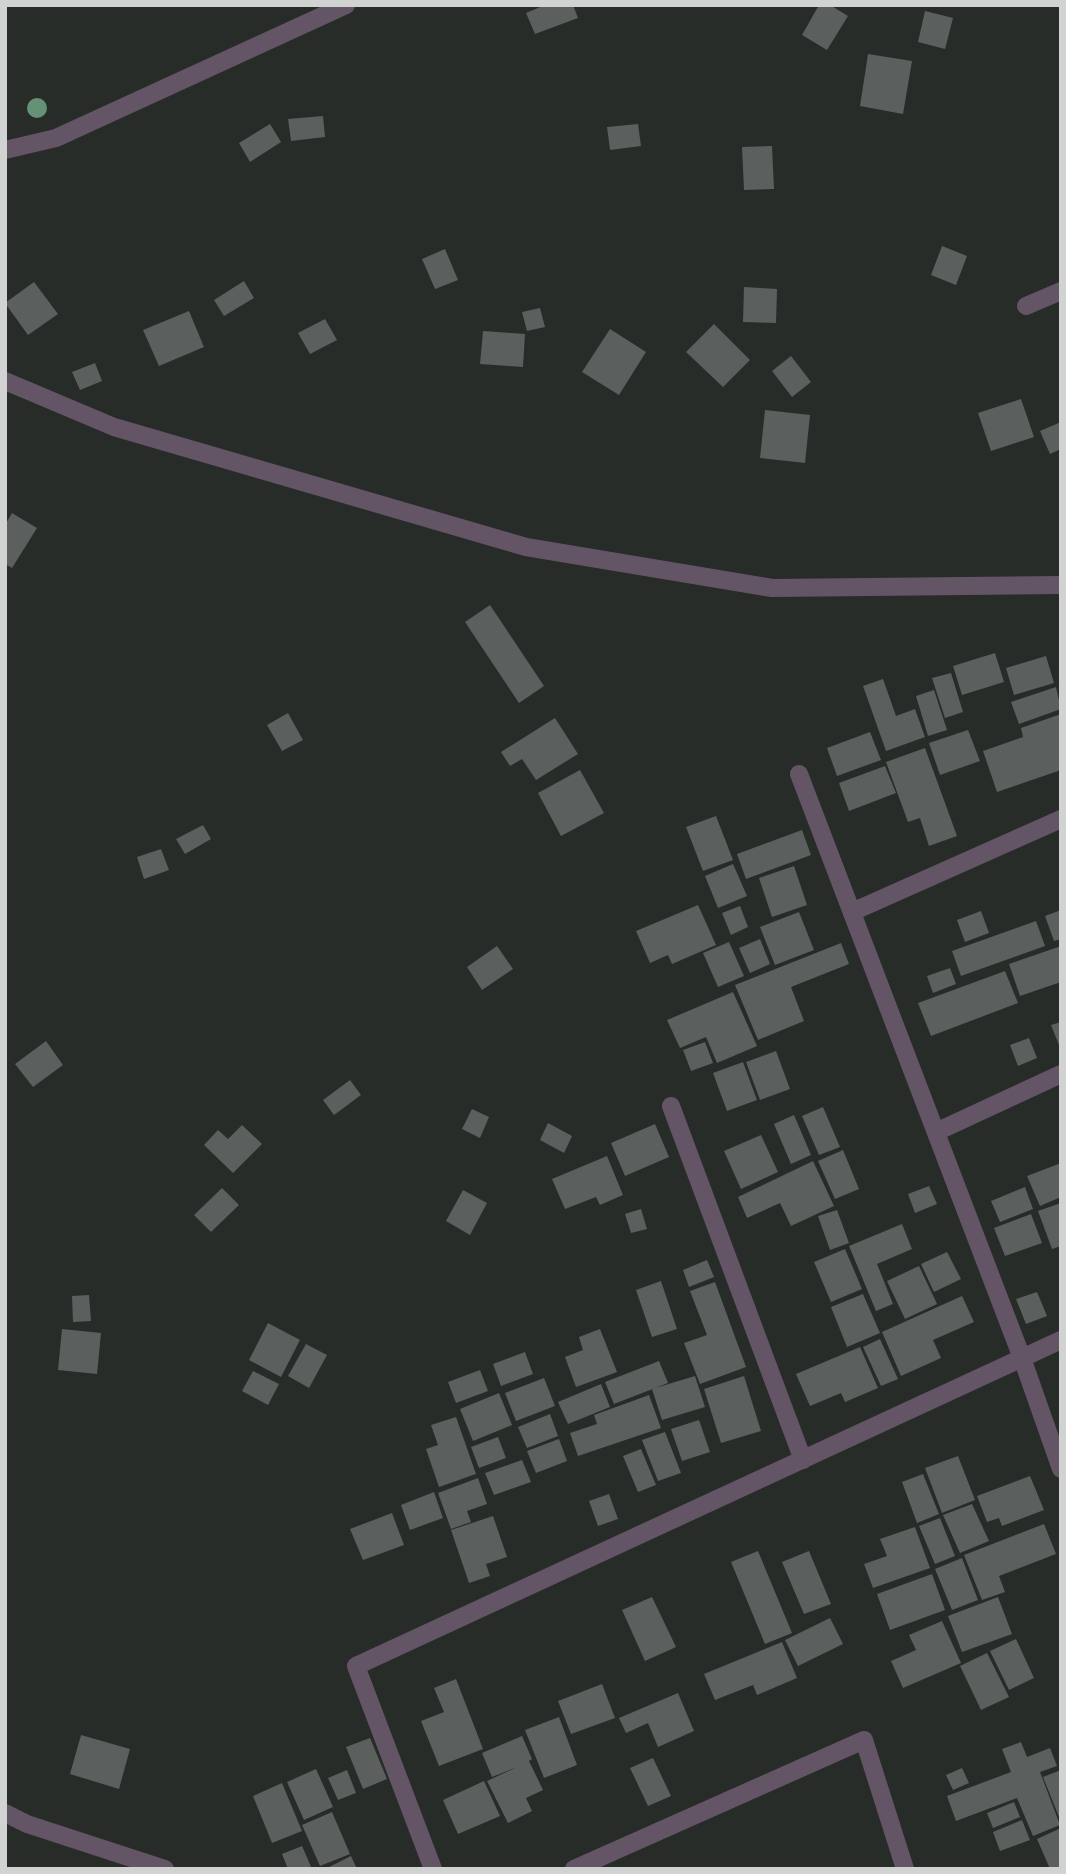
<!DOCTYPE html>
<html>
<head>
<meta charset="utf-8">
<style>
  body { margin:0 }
  #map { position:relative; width:1066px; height:1874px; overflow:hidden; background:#282c29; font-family:Roboto,sans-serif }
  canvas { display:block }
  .frame { position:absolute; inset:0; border:7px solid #d1d3d2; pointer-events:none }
</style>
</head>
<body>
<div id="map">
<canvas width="1066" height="1874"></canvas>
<div class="frame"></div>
</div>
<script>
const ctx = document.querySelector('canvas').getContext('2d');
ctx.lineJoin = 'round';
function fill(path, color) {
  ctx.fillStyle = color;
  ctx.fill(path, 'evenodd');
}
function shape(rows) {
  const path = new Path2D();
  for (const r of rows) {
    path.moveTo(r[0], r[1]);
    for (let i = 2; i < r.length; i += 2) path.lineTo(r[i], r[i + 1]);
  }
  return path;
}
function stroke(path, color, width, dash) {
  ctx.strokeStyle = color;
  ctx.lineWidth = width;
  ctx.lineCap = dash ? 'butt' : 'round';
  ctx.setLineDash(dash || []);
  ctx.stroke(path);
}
fill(shape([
  [545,5,573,5,578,18,535,34,526,13],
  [819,5,830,5,848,16,827,50,802,35],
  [925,11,953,18,945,49,918,42],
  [868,54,912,61,903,114,860,106],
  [323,116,325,137,291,141,288,119],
  [270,124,281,142,250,162,239,143],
  [638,124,641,146,610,150,607,127],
  [772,146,774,189,744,190,742,147],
  [942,246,967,256,956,285,931,275],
  [445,249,458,280,435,289,422,259],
  [244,281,254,298,224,316,214,300],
  [34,282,58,314,28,335,5,303],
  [744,287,777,289,776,323,743,322],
  [540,308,545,327,527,331,522,312],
  [189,311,204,347,159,366,143,330],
  [325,319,337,340,310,354,298,333],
  [714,324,750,360,723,387,686,352],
  [610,329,646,352,619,395,582,372],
  [483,331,525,334,523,367,480,364],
  [791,356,811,382,792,397,772,371],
  [95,363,102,381,80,390,72,372],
  [1021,399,1034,437,991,451,978,413],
  [765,410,810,415,805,463,760,458],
  [1061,422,1061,449,1050,454,1040,431],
  [12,513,37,528,12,568,5,564,5,525],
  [490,605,544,686,519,703,465,622],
  [995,653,1004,682,962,695,953,666],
  [1046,656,1054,683,1014,695,1006,668],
  [951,673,963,712,945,718,932,678],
  [883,679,896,716,915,709,925,737,886,751,863,686],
  [1056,687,1061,709,1019,724,1011,702],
  [934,690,947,730,928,736,916,696],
  [288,713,303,740,282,751,267,725],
  [1061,714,1061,770,997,792,983,751,1023,737,1021,728],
  [555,718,578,754,536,780,522,759,510,766,501,752],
  [968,730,980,761,940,775,929,743],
  [870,732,881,760,837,776,827,748],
  [925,748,957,836,929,846,920,818,908,822,886,762],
  [885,766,896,793,849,811,839,783],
  [580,770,604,813,561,836,538,793],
  [716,816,733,860,703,871,686,827],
  [203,825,211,839,185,854,176,839],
  [802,830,811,855,746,879,737,854],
  [161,849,169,870,144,879,137,857],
  [733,864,747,896,718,908,705,876],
  [794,866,807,905,772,917,759,878],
  [698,905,716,945,672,964,668,955,650,963,636,931],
  [740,906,748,927,731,935,722,913],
  [1061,910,1061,939,1054,941,1045,916],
  [981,911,989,933,965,942,957,920],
  [799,912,814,950,775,965,760,927],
  [1036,921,1045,946,961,976,952,951],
  [760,939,770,964,750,973,739,948],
  [729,942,744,976,718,987,703,953],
  [841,943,849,964,791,987,804,1021,758,1040,735,985],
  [497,946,513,969,482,990,467,967],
  [1061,946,1061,982,1020,996,1009,964],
  [950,968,956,984,933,993,927,976],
  [1005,971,1018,1003,931,1036,918,1003],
  [733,992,757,1046,717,1063,706,1037,680,1048,667,1020],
  [1061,1022,1061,1050,1051,1025],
  [1029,1038,1037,1058,1018,1066,1010,1045],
  [46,1041,63,1065,33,1087,15,1064],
  [705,1042,713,1063,691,1071,683,1050],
  [776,1051,790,1089,760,1100,746,1062],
  [743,1062,757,1100,727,1111,713,1073],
  [350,1080,361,1095,334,1115,323,1100],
  [823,1107,840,1147,819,1155,802,1116],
  [472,1109,489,1117,480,1138,462,1129],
  [794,1115,811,1155,791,1164,774,1124],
  [548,1123,572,1136,564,1153,540,1140],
  [655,1124,669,1157,625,1176,611,1143],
  [242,1125,262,1144,233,1173,204,1145,218,1130,228,1139],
  [761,1135,778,1172,741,1189,724,1151],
  [843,1150,859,1189,835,1199,818,1161],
  [607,1156,623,1195,600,1205,596,1197,565,1209,552,1179],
  [813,1161,834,1206,791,1226,780,1203,747,1218,738,1197],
  [1061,1163,1061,1197,1040,1206,1027,1176],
  [929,1186,937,1204,915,1213,908,1194],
  [1025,1187,1033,1209,1000,1222,991,1201],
  [222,1188,239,1205,211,1232,194,1215],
  [463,1190,487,1203,470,1235,446,1221],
  [1061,1203,1061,1246,1052,1249,1038,1211],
  [641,1209,647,1229,631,1233,625,1214],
  [837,1210,849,1243,830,1250,818,1216],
  [1031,1214,1042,1243,1005,1256,994,1228],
  [902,1224,912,1249,877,1264,893,1304,876,1311,849,1246],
  [845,1249,862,1289,831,1302,814,1262],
  [947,1252,961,1279,934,1292,921,1264],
  [707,1260,714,1277,689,1287,683,1270],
  [919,1266,937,1304,905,1319,887,1281],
  [661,1281,677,1329,652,1337,636,1290],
  [715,1282,746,1367,700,1384,684,1343,707,1335,690,1291],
  [1037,1292,1047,1316,1026,1324,1016,1299],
  [863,1294,880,1333,847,1347,831,1307],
  [89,1295,91,1321,73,1322,72,1296],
  [962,1296,974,1322,933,1340,941,1358,901,1376,882,1332],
  [268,1323,300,1340,281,1377,249,1360],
  [62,1329,101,1333,97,1374,58,1370],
  [600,1329,617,1372,576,1387,565,1357,583,1350,579,1337],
  [880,1339,898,1379,881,1386,863,1347],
  [306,1344,327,1355,309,1388,288,1376],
  [860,1347,878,1388,845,1402,841,1393,810,1406,796,1374],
  [525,1352,533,1374,501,1386,493,1364],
  [659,1361,668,1383,614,1404,605,1382],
  [480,1370,488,1391,456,1403,448,1382],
  [253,1371,279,1384,268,1405,242,1391],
  [695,1376,705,1407,662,1420,652,1389],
  [744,1376,761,1431,721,1443,704,1389],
  [544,1378,555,1406,516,1421,505,1393],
  [601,1384,610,1407,568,1424,558,1402],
  [499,1393,512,1425,473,1441,460,1409],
  [649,1395,661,1428,578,1456,570,1433,597,1424,594,1415],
  [550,1414,558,1436,527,1448,518,1427],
  [456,1417,476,1474,439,1487,426,1449,438,1445,431,1425],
  [699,1420,710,1452,682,1461,671,1429],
  [665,1432,681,1473,658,1481,642,1440],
  [498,1437,506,1458,479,1468,471,1447],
  [559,1439,567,1461,536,1473,527,1451],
  [641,1449,656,1485,638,1492,623,1456],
  [958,1456,975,1500,942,1513,925,1468],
  [522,1460,531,1482,494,1495,485,1473],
  [923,1474,939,1514,917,1523,902,1482],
  [1030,1476,1044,1510,1002,1526,999,1518,987,1522,977,1496],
  [478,1478,487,1504,467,1511,471,1522,451,1529,438,1493],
  [434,1492,443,1518,410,1530,401,1505],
  [609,1494,618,1519,598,1526,589,1501],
  [972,1504,989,1541,960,1553,943,1515],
  [392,1513,404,1545,363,1560,350,1529],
  [493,1516,507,1557,486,1564,490,1576,469,1583,451,1530],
  [940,1518,955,1556,935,1564,919,1526],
  [1044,1524,1056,1554,999,1576,1005,1592,982,1600,964,1555],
  [915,1527,930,1568,873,1588,864,1564,887,1556,880,1539],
  [758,1551,792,1633,765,1644,731,1562],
  [809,1551,831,1604,804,1614,782,1562],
  [962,1558,978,1600,952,1610,935,1569],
  [932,1574,945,1610,890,1630,877,1594],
  [652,1597,676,1647,645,1661,622,1610],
  [998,1597,1012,1634,962,1652,948,1616],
  [830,1618,843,1644,798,1666,785,1640],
  [942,1621,961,1663,903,1688,891,1661,916,1650,909,1635],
  [1016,1639,1034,1678,1009,1690,990,1651],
  [782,1642,797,1678,757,1695,753,1685,715,1700,704,1674],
  [987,1653,1009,1697,981,1710,960,1666],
  [456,1679,483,1749,439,1766,421,1721,444,1712,434,1688],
  [602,1684,615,1718,571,1734,558,1701],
  [678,1693,694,1731,658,1747,648,1723,626,1733,619,1718],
  [559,1717,577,1765,544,1778,525,1730],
  [81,1735,130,1749,119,1789,70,1774],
  [522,1736,532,1759,529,1761,543,1790,526,1798,532,1811,508,1823,487,1781,517,1767,492,1777,482,1753],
  [370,1738,387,1779,363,1789,346,1747],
  [1021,1742,1027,1757,1050,1748,1057,1766,1040,1772,1060,1825,1033,1836,1017,1798,956,1821,947,1796,1011,1772,1002,1749],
  [653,1758,671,1796,648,1806,630,1768],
  [962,1768,969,1783,953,1790,946,1775],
  [316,1769,333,1807,304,1820,287,1782],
  [347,1770,356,1793,338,1800,328,1778],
  [1061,1770,1061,1822,1043,1777],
  [484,1781,500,1816,458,1834,443,1800],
  [282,1783,302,1831,272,1843,253,1796],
  [1014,1802,1020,1817,993,1828,987,1813],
  [332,1812,350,1854,320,1866,302,1825],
  [1022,1820,1030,1840,1000,1851,993,1832],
  [1061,1828,1061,1869,1050,1869,1037,1839],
  [302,1846,312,1869,288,1869,282,1854],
  [351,1856,357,1869,325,1869]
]), '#5b5f5d');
stroke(shape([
  [5,150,56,138,346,5],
  [1026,306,1061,291],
  [5,381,114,427,526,547,772,588,1061,585],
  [799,774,1022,1358,1061,1469],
  [852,912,1061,819],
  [671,1106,803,1460],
  [936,1132,1061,1074],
  [5,1813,27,1824,165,1869],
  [433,1869,356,1666,1061,1340],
  [574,1869,864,1740,905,1869]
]), '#645566', 18);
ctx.fillStyle = '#659276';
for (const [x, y] of [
  [37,108]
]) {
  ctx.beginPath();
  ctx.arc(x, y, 10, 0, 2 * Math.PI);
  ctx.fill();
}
</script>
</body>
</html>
